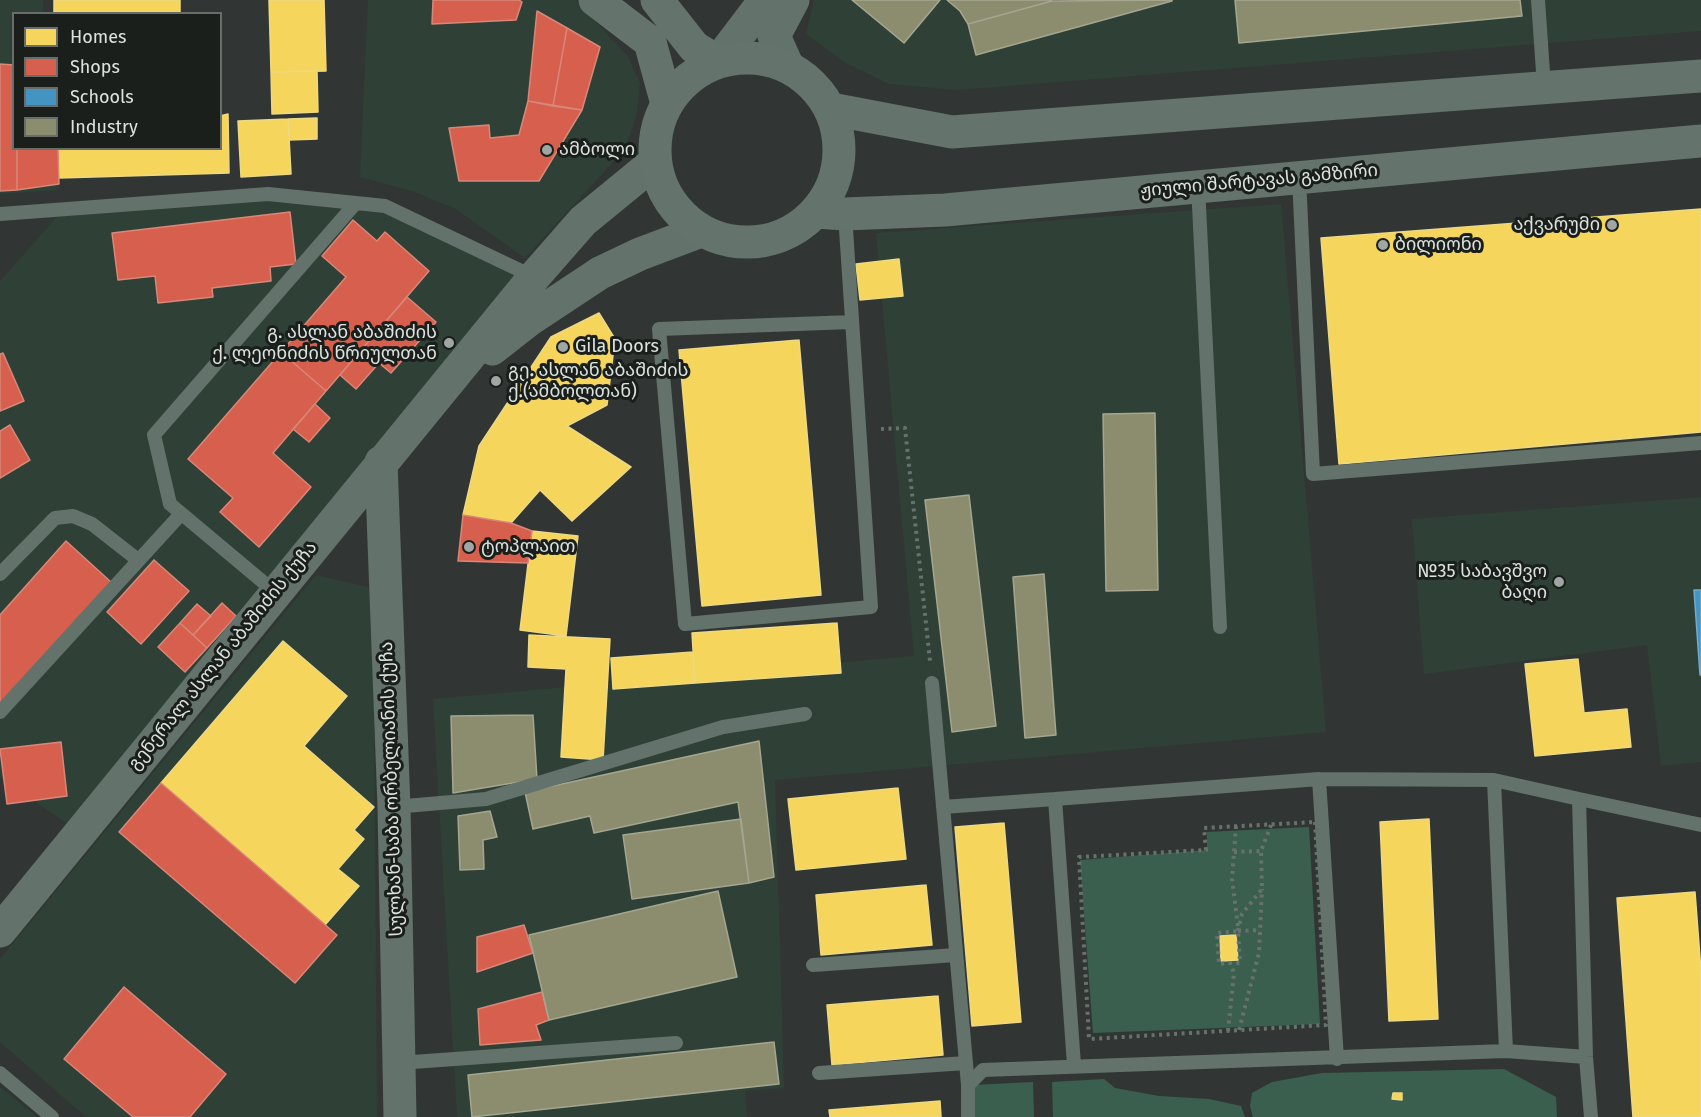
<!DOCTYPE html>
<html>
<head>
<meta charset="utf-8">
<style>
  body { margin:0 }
  #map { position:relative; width:1701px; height:1117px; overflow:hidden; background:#313634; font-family:"Fira Sans",sans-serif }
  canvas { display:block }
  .legend { position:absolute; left:12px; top:12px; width:210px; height:138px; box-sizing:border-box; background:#1a1f1c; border:2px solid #686d6a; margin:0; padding:8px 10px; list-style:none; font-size:18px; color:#dce3df }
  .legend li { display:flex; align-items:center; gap:12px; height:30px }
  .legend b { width:30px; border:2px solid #686d6a }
</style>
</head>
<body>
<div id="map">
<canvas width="1701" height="1117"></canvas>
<ul class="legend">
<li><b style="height:16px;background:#f6d55c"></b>Homes</li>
<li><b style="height:16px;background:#d6604d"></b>Shops</li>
<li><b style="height:16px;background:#4393c3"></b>Schools</li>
<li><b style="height:16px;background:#8c8c6e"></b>Industry</li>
</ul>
</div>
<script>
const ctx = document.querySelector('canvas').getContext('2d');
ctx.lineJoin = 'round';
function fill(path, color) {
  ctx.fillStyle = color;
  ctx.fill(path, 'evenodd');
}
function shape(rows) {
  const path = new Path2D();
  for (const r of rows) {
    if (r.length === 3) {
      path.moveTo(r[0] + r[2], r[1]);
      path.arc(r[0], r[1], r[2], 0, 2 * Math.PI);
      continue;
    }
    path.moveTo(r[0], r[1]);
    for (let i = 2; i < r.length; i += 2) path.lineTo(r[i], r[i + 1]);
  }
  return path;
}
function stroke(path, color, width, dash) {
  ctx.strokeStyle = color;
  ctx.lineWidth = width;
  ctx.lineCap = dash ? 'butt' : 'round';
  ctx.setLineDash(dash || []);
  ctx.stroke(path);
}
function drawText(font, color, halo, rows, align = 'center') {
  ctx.font = font + ' "Fira Sans","Noto Sans Georgian",sans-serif';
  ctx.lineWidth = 6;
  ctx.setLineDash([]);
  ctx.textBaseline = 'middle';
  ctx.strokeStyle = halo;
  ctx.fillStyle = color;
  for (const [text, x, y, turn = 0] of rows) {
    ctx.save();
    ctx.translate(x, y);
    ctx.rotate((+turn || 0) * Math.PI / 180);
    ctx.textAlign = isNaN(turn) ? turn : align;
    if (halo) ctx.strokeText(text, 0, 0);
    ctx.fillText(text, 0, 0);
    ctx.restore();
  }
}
fill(shape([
  [0,0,43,0,43,13,14,14,14,148,58,149,59,190,0,194],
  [368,0,576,0,628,57,640,83,636,118,625,149,525,258,456,209,415,192,360,177],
  [814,0,1701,0,1701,31,957,90,889,84,846,63,806,34],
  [268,194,385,206,534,277,80,832,0,778,0,281,64,209],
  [1281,204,1326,732,775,780,784,1088,745,1091,747,1117,457,1117,433,699,914,656,876,233],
  [1701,497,1701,762,1661,766,1647,645,1424,674,1412,519],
  [316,575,373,588,377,1117,86,1117,0,1042,0,959],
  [0,1087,37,1117,0,1117]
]), '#2f4037');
fill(shape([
  [1309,827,1320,1024,1093,1033,1080,860,1207,850,1207,832],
  [1504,1069,1556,1097,1557,1117,1253,1117,1250,1106,1252,1093,1272,1082,1322,1073],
  [1104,1079,1115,1088,1159,1096,1209,1099,1241,1106,1245,1117,1053,1117,1052,1082],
  [1033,1082,1034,1117,975,1117,974,1085]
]), '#3a5f4e');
const homes = shape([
  [54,0,180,0,180,14,54,14,54,0],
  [269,0,324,0,326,71,271,72,269,0],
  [317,71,318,112,272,114,271,72,317,71],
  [228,114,229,173,59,178,58,148,220,148,220,116,228,114],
  [317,118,317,139,289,140,288,119,317,118],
  [288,119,291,174,241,177,238,121,288,119],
  [1701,209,1701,432,1339,464,1321,238,1701,209],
  [899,259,903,296,860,300,856,264,899,259],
  [599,313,615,339,607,405,567,426,631,467,572,521,540,490,511,523,463,515,479,446,551,337,599,313],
  [799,340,821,595,702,606,679,350,799,340],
  [532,531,578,536,566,636,520,630,532,531],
  [837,623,841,673,695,683,692,633,837,623],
  [529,635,610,639,603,760,561,757,566,669,528,667,529,635],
  [283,641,347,696,304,746,374,807,354,830,364,839,338,869,359,886,325,925,161,783,283,641],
  [693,652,695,683,613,689,611,658,693,652],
  [1578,659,1584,713,1627,709,1631,747,1535,756,1525,664,1578,659],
  [898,788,906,859,796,870,788,799,898,788],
  [1429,819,1438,1019,1389,1021,1380,822,1429,819],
  [1004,823,1021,1022,972,1026,955,827,1004,823],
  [926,885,932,945,821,955,816,895,926,885],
  [1695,892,1701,971,1701,1117,1633,1117,1617,898,1695,892],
  [1236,935,1238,960,1221,961,1220,936,1236,935],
  [938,996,943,1055,832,1065,827,1005,938,996],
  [1393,1093,1402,1093,1402,1100,1392,1099,1393,1093],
  [940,1101,941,1117,830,1117,829,1110,940,1101]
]);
fill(homes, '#f6d55c');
stroke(homes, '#eed983', 1.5);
const shops = shape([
  [433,0,519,0,522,2,516,20,432,24,433,0],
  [537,11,567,28,553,106,528,101,537,11],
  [567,28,600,47,582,110,553,106,567,28],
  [0,64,14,65,14,148,17,148,17,190,0,191,0,64],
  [528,101,582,110,539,181,459,181,449,128,489,125,490,138,519,135,528,101],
  [17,148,58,148,59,184,17,190,17,148],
  [290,212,296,264,270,267,271,281,212,288,213,297,158,303,155,276,118,280,112,233,290,212],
  [353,220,377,241,385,232,429,271,326,391,281,352,346,277,322,256,353,220],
  [407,297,436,322,391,373,362,349,407,297],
  [362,349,379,363,356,389,340,375,362,349],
  [281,352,326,391,273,453,311,487,259,547,220,512,233,498,188,459,281,352],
  [3,353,24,401,0,411,0,354,3,353],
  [315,404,330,418,309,442,293,429,315,404],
  [10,425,30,460,0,478,0,431,10,425],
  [463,515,511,523,532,531,528,563,458,561,463,515],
  [66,541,112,583,0,707,0,615,66,541],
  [154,560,189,591,141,644,107,612,154,560],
  [222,603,236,616,207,648,193,635,222,603],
  [197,604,211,616,193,635,180,623,197,604],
  [180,623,207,648,185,672,158,647,180,623],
  [61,742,67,796,7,804,0,749,61,742],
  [161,783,337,935,295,983,119,832,161,783],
  [524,925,533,953,477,972,477,937,524,925],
  [124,987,226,1074,190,1117,133,1117,64,1059,124,987],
  [542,992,549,1020,536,1025,541,1040,480,1045,478,1009,542,992]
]);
fill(shops, '#d6604d');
stroke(shops, '#d88779', 1.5);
const schools = shape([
  [1694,590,1701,590,1701,675,1700,675,1694,590]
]);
fill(schools, '#4393c3');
stroke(schools, '#71abcb', 1.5);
const industry = shape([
  [852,0,940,0,904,43,852,0],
  [947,0,1051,0,1052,1,968,24,960,11,947,0],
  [1235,0,1520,0,1522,16,1239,43,1235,0],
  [1052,1,1172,0,1172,1,976,55,968,24,1052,1],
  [1155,413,1158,590,1106,591,1103,414,1155,413],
  [969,495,996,726,952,732,925,500,969,495],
  [1044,574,1056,735,1025,738,1013,577,1044,574],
  [533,715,537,779,453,793,451,716,533,715],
  [759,741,774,877,749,883,738,802,594,833,590,816,533,829,525,792,759,741],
  [490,811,497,837,483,840,484,869,460,870,458,816,490,811],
  [741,819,749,883,632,899,623,835,741,819],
  [718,891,737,977,549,1020,529,935,718,891],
  [774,1042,779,1084,472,1117,468,1075,774,1042]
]);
fill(industry, '#8c8c6e');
stroke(industry, '#a4a690', 1.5);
stroke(shape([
  [881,429,905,428,930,661],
  [1315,822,1326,1025,1089,1039,1079,857,1206,850,1204,828,1315,822],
  [1236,826,1232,879,1238,927],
  [1234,852,1261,851],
  [1238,931,1242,914,1262,889,1261,851,1271,825],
  [1238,931,1260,930],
  [1239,1030,1259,953,1262,889],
  [1228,1031,1234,973,1230,963,1219,964,1217,933,1238,931,1240,963,1230,963]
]), '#68726d', 4, [3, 4.5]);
stroke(shape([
  [1538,0,1544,86],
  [1299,178,1313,474,1701,443],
  [1198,186,1220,627],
  [0,214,268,194,385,206,534,277],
  [845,214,871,607,685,624,659,329,852,322],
  [0,574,55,518,73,516,92,524,138,560],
  [275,592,170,504,154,435,355,204],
  [932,683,968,1085],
  [0,712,181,514],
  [1319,779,1494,780,1506,1051],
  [1494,780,1579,799],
  [394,807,486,799,723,727,805,714],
  [943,807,1055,799],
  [813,965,956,955],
  [399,1063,676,1043],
  [1074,1065,1055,799,1319,779,1337,1059],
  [0,1073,52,1117],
  [819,1073,966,1063],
  [968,1117,968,1085,983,1070,1506,1051,1586,1057],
  [1591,1117,1586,1057,1579,799,1701,825]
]), '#63726a', 14);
stroke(shape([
  [718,62,765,0],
  [788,67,774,36,793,0],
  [492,349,529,320,600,273,640,254,701,231],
  [381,462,394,807,400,1117],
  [0,931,534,277,583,221,655,162]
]), '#63726a', 33);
stroke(shape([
  [595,0,650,42,667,104],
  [657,0,694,47,718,62],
  [747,150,92],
  [831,109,952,132,1701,76],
  [817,212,845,214,945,210,1701,141]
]), '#64736c', 33);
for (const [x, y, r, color] of [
  [547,150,6,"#a0a6a3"],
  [1612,225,6,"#a0a6a3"],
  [1383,245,6,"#a0a6a3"],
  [449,343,6,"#a0a6a3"],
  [563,347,6,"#a0a6a3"],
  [496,381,6,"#a0a6a3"],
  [469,547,6,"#a0a6a3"],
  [1559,582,6,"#a0a6a3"]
]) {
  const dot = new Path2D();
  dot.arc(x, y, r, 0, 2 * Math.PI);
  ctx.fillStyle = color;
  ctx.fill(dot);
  stroke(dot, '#1a1f1c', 2);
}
drawText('18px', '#dce3df', '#1a1f1c', [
  ["ამბოლი",559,150],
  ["აქვარუმი",1600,225,"right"],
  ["ბილიონი",1395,245],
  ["გ. ასლან აბაშიძის",437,333,"right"],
  ["ქ. ლეონიძის წრიულთან",437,354,"right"],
  ["Gila Doors",575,347],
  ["გე. ასლან აბაშიძის",508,371],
  ["ქ.(ამბოლთან)",508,392],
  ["ტოპლაით",481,547],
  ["№35 საბავშვო",1547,572,"right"],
  ["ბაღი",1547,593,"right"]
], 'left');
drawText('18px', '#dce3df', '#1a1f1c', [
  ["ჟიული შარტავას გამზირი",1259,181,-5],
  ["გენერალ ასლან აბაშიძის ქუჩა",223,656,-51],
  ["სულხან-საბა ორბელიანის ქუჩა",392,789,-92]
]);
</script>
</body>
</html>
